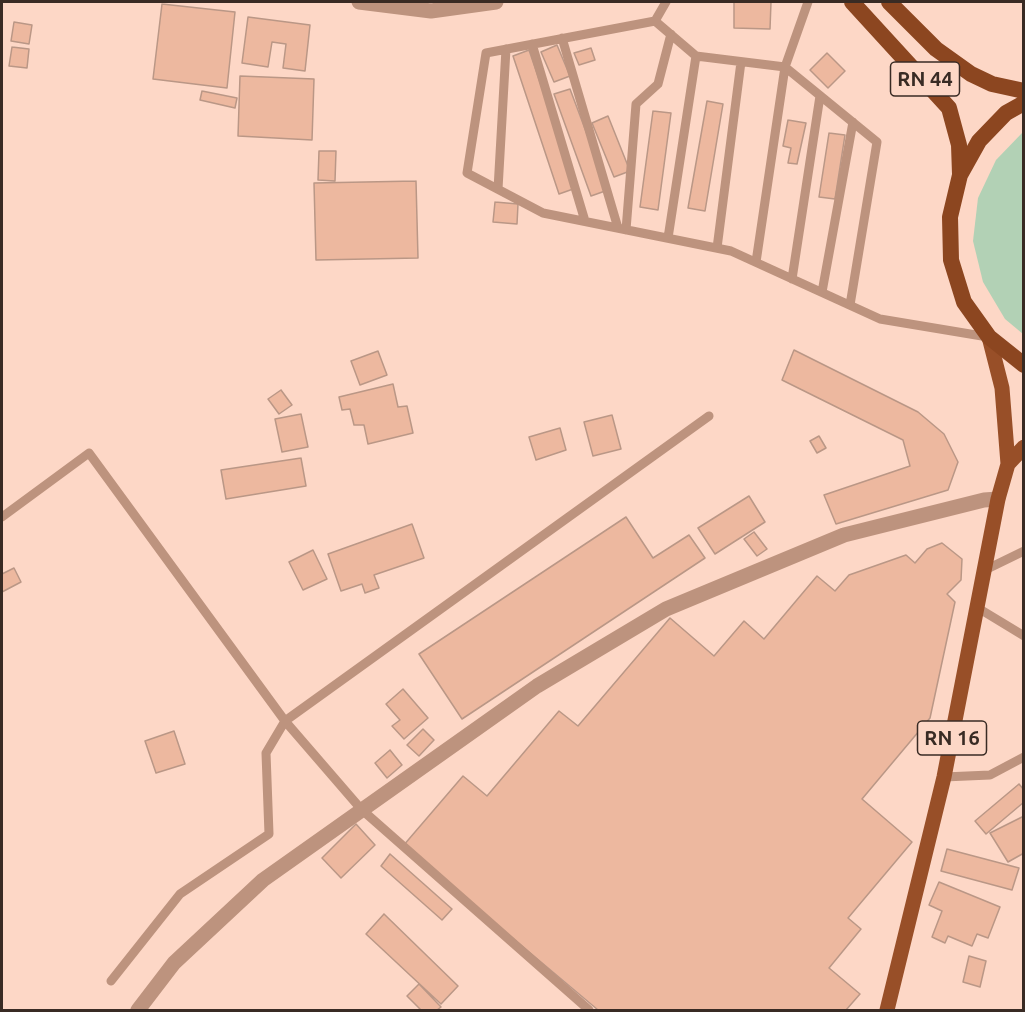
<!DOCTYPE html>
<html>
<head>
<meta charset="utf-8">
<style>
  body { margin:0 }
  #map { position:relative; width:1025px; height:1012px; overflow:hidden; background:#fdd7c6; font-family:Ubuntu,sans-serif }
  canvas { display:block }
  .frame { position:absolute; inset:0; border:3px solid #392b24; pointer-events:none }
</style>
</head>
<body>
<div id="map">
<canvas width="1025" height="1012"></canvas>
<div class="frame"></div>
</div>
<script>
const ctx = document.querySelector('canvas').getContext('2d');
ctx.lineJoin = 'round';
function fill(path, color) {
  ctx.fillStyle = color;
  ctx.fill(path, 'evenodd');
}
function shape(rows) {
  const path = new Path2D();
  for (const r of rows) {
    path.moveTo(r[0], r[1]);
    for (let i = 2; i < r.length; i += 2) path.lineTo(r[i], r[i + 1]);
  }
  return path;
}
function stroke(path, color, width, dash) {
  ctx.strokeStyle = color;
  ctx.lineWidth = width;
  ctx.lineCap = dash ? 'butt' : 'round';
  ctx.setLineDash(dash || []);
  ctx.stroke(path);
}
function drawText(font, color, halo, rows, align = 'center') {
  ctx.font = font + ' Ubuntu,sans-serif';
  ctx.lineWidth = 4.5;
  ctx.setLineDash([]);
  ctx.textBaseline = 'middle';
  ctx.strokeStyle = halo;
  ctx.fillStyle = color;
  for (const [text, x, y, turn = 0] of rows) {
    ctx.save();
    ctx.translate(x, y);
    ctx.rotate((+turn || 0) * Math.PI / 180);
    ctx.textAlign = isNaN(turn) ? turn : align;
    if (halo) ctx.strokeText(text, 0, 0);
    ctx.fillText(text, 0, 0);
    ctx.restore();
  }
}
fill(shape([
  [1023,132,1023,334,1005,319,983,282,973,241,978,198,996,160]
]), '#b2d1b5');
const building = shape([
  [734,2,771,2,770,29,734,28,734,2],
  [162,4,235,12,227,88,153,79,162,4],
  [248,17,310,25,305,71,283,68,286,44,272,42,268,67,242,63,248,17],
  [14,22,32,25,29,44,11,41,14,22],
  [557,45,570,76,554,82,541,52,557,45],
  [12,47,29,49,27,68,9,66,12,47],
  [591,48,595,60,579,65,574,53,591,48],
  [529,50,576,188,559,194,513,56,529,50],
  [827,53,845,71,828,88,810,70,827,53],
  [240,76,314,79,312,140,238,136,240,76],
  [570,89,608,190,591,196,554,94,570,89],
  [202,91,237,98,235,108,200,100,202,91],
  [707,101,723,104,705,211,688,208,707,101],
  [653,111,671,113,658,210,640,207,653,111],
  [608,116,630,171,614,177,592,123,608,116],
  [788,120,806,123,797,164,788,163,791,148,783,146,788,120],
  [829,133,845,135,835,199,819,197,829,133],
  [319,151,336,151,335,181,318,180,319,151],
  [416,181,418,258,316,260,314,183,416,181],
  [495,202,518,204,517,224,493,222,495,202],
  [794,350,918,412,944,434,958,462,948,490,836,524,824,495,910,466,903,440,782,380,794,350],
  [378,351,387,375,360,385,351,361,378,351],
  [393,384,398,407,407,406,413,433,368,444,364,425,354,425,350,409,342,410,339,397,393,384],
  [281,390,292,405,279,414,268,399,281,390],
  [301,414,308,447,282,452,275,419,301,414],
  [612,415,621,449,593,456,584,422,612,415],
  [560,428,566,450,536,460,529,437,560,428],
  [819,436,826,448,817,453,810,441,819,436],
  [301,458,306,486,226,499,221,470,301,458],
  [749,496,765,522,715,554,698,528,749,496],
  [626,517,653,558,689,535,705,558,462,719,419,654,626,517],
  [412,524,424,558,374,575,379,588,365,593,362,584,341,591,328,554,412,524],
  [754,532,767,549,757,556,744,539,754,532],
  [942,543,962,559,961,580,947,594,955,602,930,718,862,799,912,842,848,918,861,929,829,968,860,994,846,1010,598,1010,403,846,463,776,487,796,559,711,578,726,670,618,714,656,744,621,764,639,817,576,835,591,849,575,906,555,915,563,927,549,942,543],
  [313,550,327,579,303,590,289,562,313,550],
  [14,568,21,582,2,592,2,574,14,568],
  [403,689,428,718,404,739,392,726,400,720,386,704,403,689],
  [423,729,434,740,419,756,407,745,423,729],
  [174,731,185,764,156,773,145,741,174,731],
  [390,750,402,765,387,778,375,763,390,750],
  [1019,784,1024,790,1024,802,986,834,975,821,1019,784],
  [1024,816,1024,853,1008,862,990,833,1024,816],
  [356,824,375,845,341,878,322,858,356,824],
  [947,849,1019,868,1012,890,941,871,947,849],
  [390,854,452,909,442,920,381,866,390,854],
  [939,882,1000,907,988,938,977,934,972,946,948,936,945,943,932,937,942,911,929,905,939,882],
  [384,914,458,986,441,1004,366,934,384,914],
  [969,956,986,961,980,987,963,982,969,956],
  [419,984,441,1007,437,1010,421,1010,407,996,419,984]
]);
fill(building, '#edb89f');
stroke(building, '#ba9786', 1.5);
stroke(shape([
  [666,2,655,21,486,53,467,173,543,213,731,251,880,319,988,337],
  [808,2,785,67,877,142,850,305],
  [655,21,696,56,785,67,756,262],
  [562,38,618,228],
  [532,44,585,221],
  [498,189,506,49],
  [626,230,636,104,658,84,671,34],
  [668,238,696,56],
  [717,248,741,62],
  [792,279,820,96],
  [822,292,853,122],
  [2,517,89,453,285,721,361,809,589,1010],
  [985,570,1024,551],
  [978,608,1024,636],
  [944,777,990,775,1024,757],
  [111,981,180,894,269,834,266,753,285,721,709,416]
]), '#bd937e', 9);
stroke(shape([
  [359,2,431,11,496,2],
  [138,1010,174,963,263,880,537,686,666,609,844,535,984,500,998,499]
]), '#bd937e', 15);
stroke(shape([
  [1008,464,1024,447],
  [887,1010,944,777,998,499,1008,464,1002,388,989,337]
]), '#984f28', 15);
stroke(shape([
  [852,2,949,108,959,145,960,174],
  [889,2,936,49,971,74,992,84,1024,91],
  [1024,103,1006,113,979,141,960,175,950,217,951,260,964,302,989,337,1024,365]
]), '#8c4620', 16);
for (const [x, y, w] of [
  [925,79,69],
  [952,738,69]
]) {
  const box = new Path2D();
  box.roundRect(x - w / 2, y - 17, w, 34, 4.5);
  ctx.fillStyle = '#fdd7c6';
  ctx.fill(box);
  stroke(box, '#392b24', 1.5);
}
drawText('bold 20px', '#392b24', null, [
  ["RN 44",925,79],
  ["RN 16",952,738]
]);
</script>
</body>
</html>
